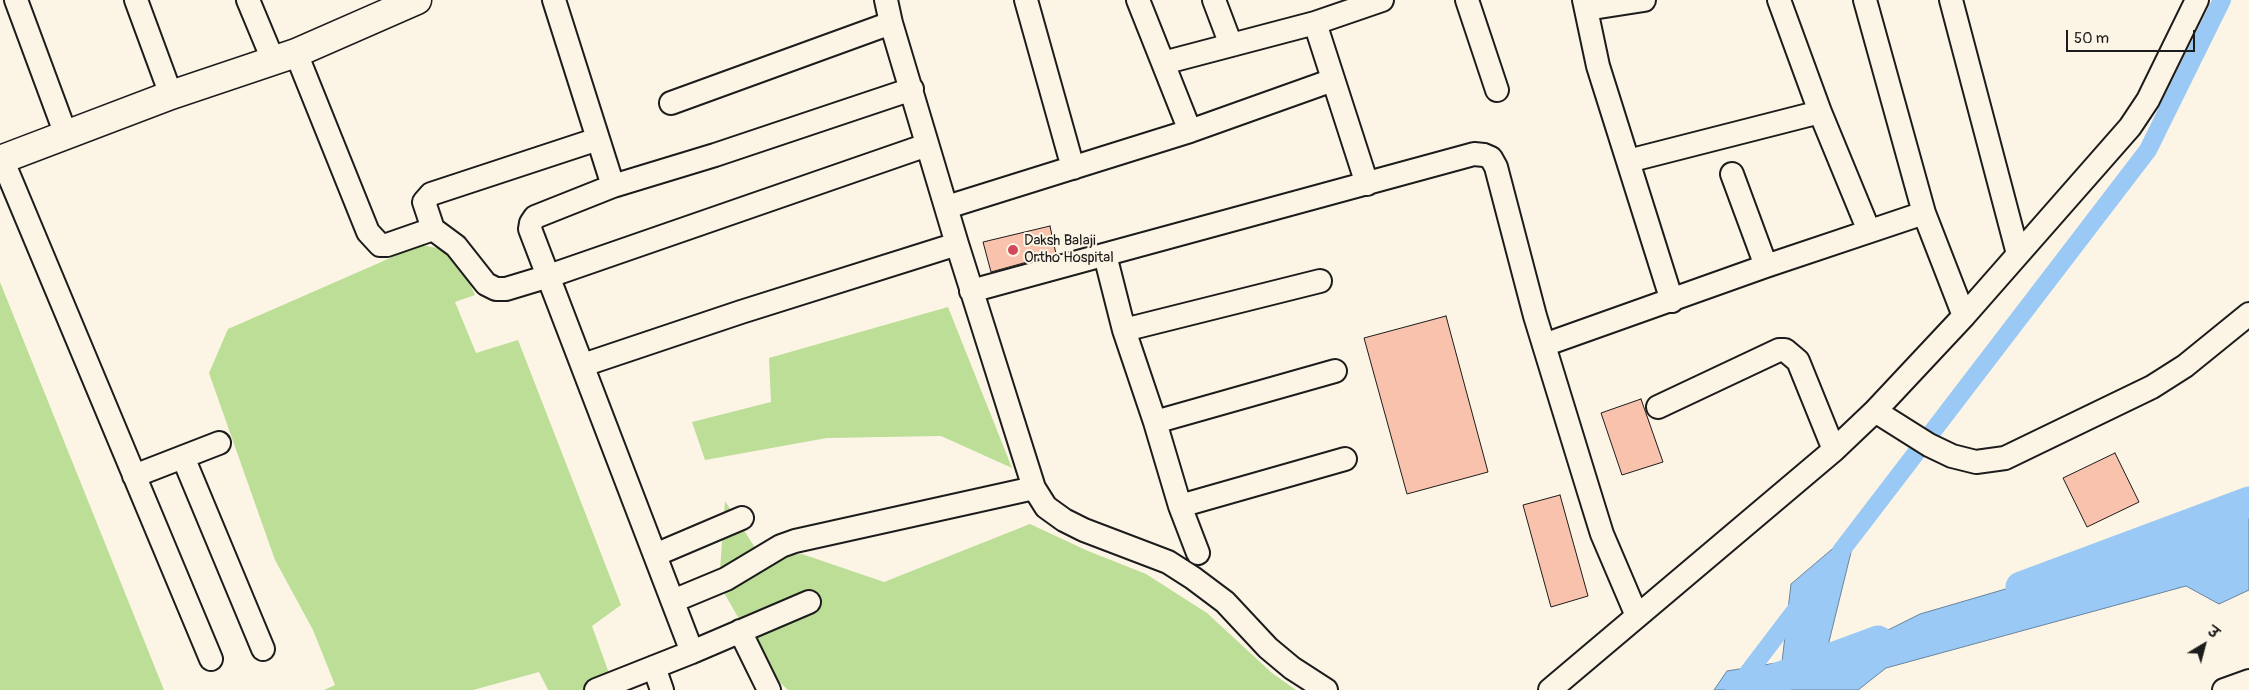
<!DOCTYPE html>
<html>
<head>
<meta charset="utf-8">
<style>
  body { margin:0 }
  #map { position:relative; width:2249px; height:690px; overflow:hidden; background:#fcf5e5; font-family:Pangolin,"Playpen Sans Deva",sans-serif }
  canvas { display:block }
  .north { position:absolute; left:2179px; top:620px; width:50px; height:50px; -webkit-text-stroke:4px #fcf5e5; paint-order:stroke; rotate:37deg; font-size:14px; font-weight:700; line-height:20px; text-align:center; color:#1c1c1c }
  .north::after { content:''; display:block; margin:auto; width:18px; height:22px; background:#1c1c1c; clip-path:polygon(50% 0,100% 100%,50% 72%,0 100%) }
  .scale { position:absolute; left:2066px; top:30px; width:129px; height:22px; box-sizing:border-box; border:2px solid #1c1c1c; border-top:0; padding-left:6px; font-size:15px; line-height:18px; white-space:nowrap; color:#1c1c1c; -webkit-text-stroke:4px #fcf5e5; paint-order:stroke }
</style>
</head>
<body>
<div id="map">
<canvas width="2249" height="690"></canvas>
<div class="north">उ</div>
<div class="scale">50 m</div>
</div>
<script>
const ctx = document.querySelector('canvas').getContext('2d');
ctx.lineJoin = 'round';
function fill(path, color) {
  ctx.fillStyle = color;
  ctx.fill(path, 'evenodd');
}
function shape(rows) {
  const path = new Path2D();
  for (const r of rows) {
    path.moveTo(r[0], r[1]);
    for (let i = 2; i < r.length; i += 2) path.lineTo(r[i], r[i + 1]);
  }
  return path;
}
function stroke(path, color, width, dash) {
  ctx.strokeStyle = color;
  ctx.lineWidth = width;
  ctx.lineCap = dash ? 'butt' : 'round';
  ctx.setLineDash(dash || []);
  ctx.stroke(path);
}
function drawText(font, color, halo, rows, align = 'center') {
  ctx.font = font + ' Pangolin,sans-serif';
  ctx.lineWidth = 4;
  ctx.setLineDash([]);
  ctx.textBaseline = 'middle';
  ctx.strokeStyle = halo;
  ctx.fillStyle = color;
  for (const [text, x, y, turn = 0] of rows) {
    ctx.save();
    ctx.translate(x, y);
    ctx.rotate((+turn || 0) * Math.PI / 180);
    ctx.textAlign = isNaN(turn) ? turn : align;
    if (halo) ctx.strokeText(text, 0, 0);
    ctx.fillText(text, 0, 0);
    ctx.restore();
  }
}
fill(shape([
  [420,245,455,251,475,295,455,302,476,353,518,340,621,605,592,626,615,690,548,690,539,672,473,690,324,690,335,685,313,630,275,560,209,373,228,329],
  [0,282,164,690,0,690],
  [948,307,1012,468,941,436,827,438,705,460,692,422,771,402,769,358],
  [725,501,761,557,802,554,884,582,1030,524,1088,551,1146,574,1207,613,1272,673,1296,690,788,690,770,673,719,584]
]), '#bcde97');
const water = shape([
  [2249,518,2249,590,2219,604,2186,586,1886,668,1858,690,1714,690,1727,671,1782,662,1791,584,1857,528,1824,662,1920,614,2249,518]
]);
fill(water, '#9ac9f5');
stroke(water, '#68849e', 1);
stroke(shape([
  [1841,551,2148,150,2222,0],
  [1735,690,1801,603]
]), '#9ac9f5', 18);
stroke(shape([
  [2021,587,2249,502],
  [1745,690,1878,641]
]), '#9ac9f5', 31);
const building = shape([
  [1050,226,1056,254,991,272,983,242,1050,226],
  [1446,316,1488,472,1407,494,1364,338,1446,316],
  [1641,399,1663,462,1622,475,1601,413,1641,399],
  [2115,453,2139,502,2087,527,2063,478,2115,453],
  [1560,495,1588,596,1551,607,1523,505,1560,495]
]);
fill(building, '#f9c2ac');
stroke(building, '#1c1c1c', 1);
const minor = shape([
  [16,0,66,135],
  [136,0,171,95],
  [248,0,273,60],
  [554,0,613,186,535,217,531,223,530,229,692,652],
  [886,0,891,23,957,244,1034,488,1046,507,1064,520,1084,530,1168,562,1193,578,1225,602,1268,648,1292,668,1326,690],
  [1026,0,1073,168],
  [1138,0,1190,131],
  [1214,0,1231,45],
  [1467,0,1497,90],
  [1584,0,1598,66,1672,301],
  [1779,0,1820,112,1869,231],
  [1865,0,1924,213],
  [1951,0,2018,254],
  [1586,9,1644,0],
  [1315,23,1367,184],
  [296,53,368,232,380,245,387,245,433,229,424,202,431,194,598,139],
  [1163,63,1315,23,1382,0],
  [671,103,891,23],
  [2,159,211,659],
  [1628,161,1820,112],
  [1732,174,1766,266],
  [613,186,715,155,912,89],
  [947,207,1190,131,1333,80],
  [433,229,456,246,486,284,496,289,506,289,549,276,927,145],
  [1105,255,1124,330,1155,422,1180,506,1198,553],
  [971,291,1474,154,1484,155,1491,158,1496,167,1535,316,1589,492,1602,534,1637,616],
  [1124,330,1320,281],
  [1544,345,1766,266,1924,213,1964,316],
  [583,365,741,312,957,244],
  [1658,407,1779,350,1785,350,1798,361,1834,450],
  [1875,411,1964,316,2130,127,2148,100,2197,0],
  [1155,422,1335,371],
  [183,457,263,649],
  [134,476,219,443],
  [1180,506,1345,459],
  [655,555,742,518],
  [673,601,726,579,781,546,795,541,1034,488],
  [740,631,769,690],
  [654,667,662,690],
  [596,690,692,652,809,602],
  [1550,690,1834,450,1875,411,1929,445,1952,456,1976,462,2005,458,2152,387,2185,366,2249,314],
  [2224,690,2249,681]
]);
const major = shape([
  [0,160,171,95,296,53,417,0]
]);
stroke(minor, '#1c1c1c', 26);
stroke(major, '#1c1c1c', 31);
stroke(minor, '#fcf5e5', 22);
stroke(major, '#fcf5e5', 28);
for (const [x, y, r, color] of [
  [1013,250,6,"#d1495b"]
]) {
  const dot = new Path2D();
  dot.arc(x, y, r, 0, 2 * Math.PI);
  ctx.fillStyle = color;
  ctx.fill(dot);
  stroke(dot, '#fcf5e5', 2);
}
drawText('15px', '#1c1c1c', '#fcf5e5', [
  ["Daksh Balaji",1024,241],
  ["Ortho Hospital",1024,258]
], 'left');
</script>
</body>
</html>
